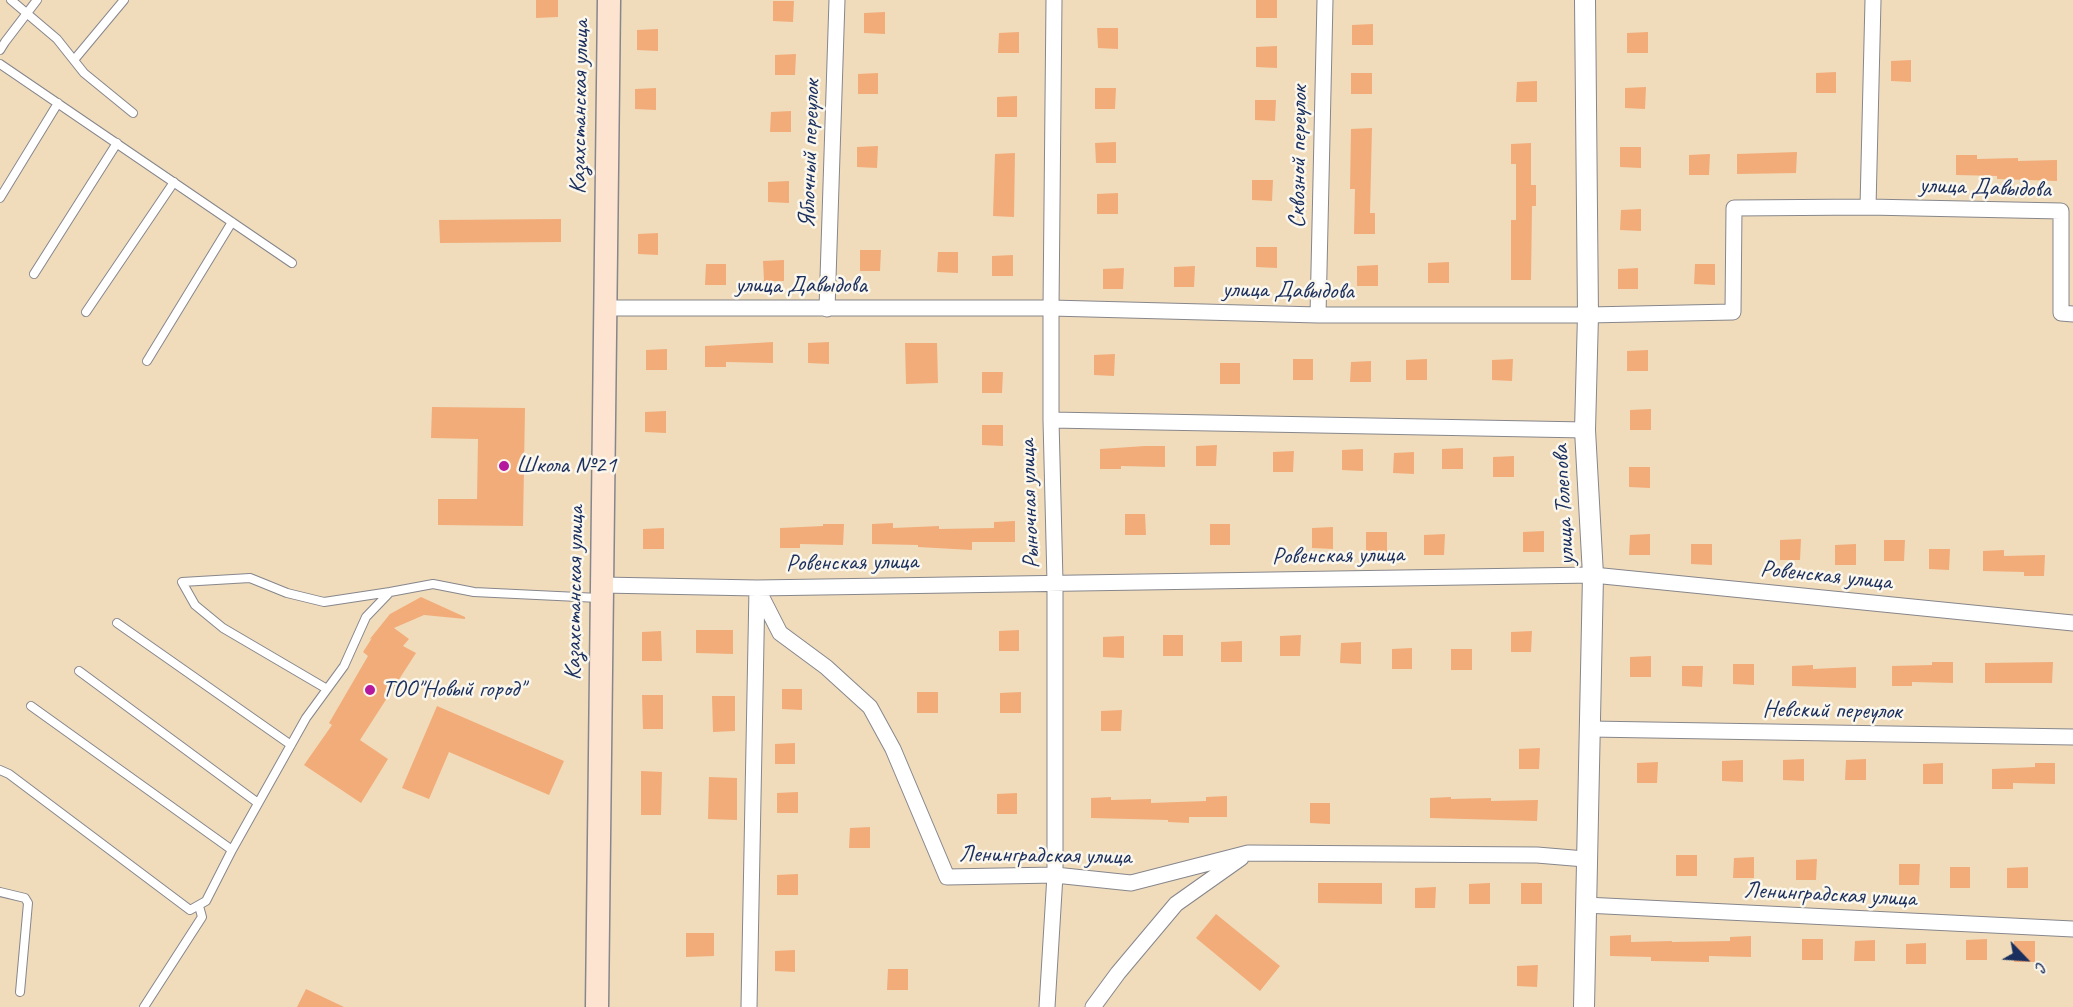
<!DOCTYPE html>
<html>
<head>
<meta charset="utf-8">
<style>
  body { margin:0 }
  #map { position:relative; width:2073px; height:1007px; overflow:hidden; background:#f0dcbb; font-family:Caveat,sans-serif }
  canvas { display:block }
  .north { position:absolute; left:1995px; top:929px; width:60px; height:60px; -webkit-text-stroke:4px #fbf7ec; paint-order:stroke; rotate:115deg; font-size:16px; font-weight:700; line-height:24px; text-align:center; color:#1b2f5e }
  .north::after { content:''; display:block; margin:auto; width:21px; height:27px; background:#1b2f5e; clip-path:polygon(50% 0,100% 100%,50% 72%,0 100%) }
</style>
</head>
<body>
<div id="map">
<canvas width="2073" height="1007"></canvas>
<div class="north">С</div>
</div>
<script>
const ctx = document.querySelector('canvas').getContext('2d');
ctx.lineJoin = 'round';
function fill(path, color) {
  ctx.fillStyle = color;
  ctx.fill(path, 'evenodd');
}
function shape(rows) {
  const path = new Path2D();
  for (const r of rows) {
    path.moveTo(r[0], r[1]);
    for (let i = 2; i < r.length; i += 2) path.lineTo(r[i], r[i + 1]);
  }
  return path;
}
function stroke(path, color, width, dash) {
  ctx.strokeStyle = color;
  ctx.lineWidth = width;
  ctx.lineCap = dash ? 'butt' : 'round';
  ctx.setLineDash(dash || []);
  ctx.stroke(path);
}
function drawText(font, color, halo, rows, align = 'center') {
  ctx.font = font + ' Caveat,sans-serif';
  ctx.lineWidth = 5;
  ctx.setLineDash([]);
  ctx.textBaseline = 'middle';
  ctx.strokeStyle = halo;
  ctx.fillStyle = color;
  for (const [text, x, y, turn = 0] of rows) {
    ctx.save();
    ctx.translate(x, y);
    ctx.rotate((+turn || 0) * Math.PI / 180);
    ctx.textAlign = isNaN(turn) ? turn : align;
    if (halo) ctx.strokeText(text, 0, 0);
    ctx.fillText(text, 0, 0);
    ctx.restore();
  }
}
fill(shape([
  [536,0,558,0,558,17,536,18],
  [1256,0,1277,0,1277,18,1256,18],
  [773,1,794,1,793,22,773,21],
  [885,12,885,34,864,33,864,13],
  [1373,24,1373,45,1352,45,1352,25],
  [1097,28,1118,28,1118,49,1098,48],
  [658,29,658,51,637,50,637,30],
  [1019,32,1019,53,998,53,999,33],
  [1648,32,1648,53,1627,53,1627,33],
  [1277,46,1277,68,1256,67,1256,47],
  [796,54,795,75,775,75,775,55],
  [1911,60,1911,82,1891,81,1891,61],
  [1836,72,1836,93,1816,93,1816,73],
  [878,73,878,94,858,94,858,74],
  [1351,73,1372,73,1372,94,1351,94],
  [1537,81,1537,102,1516,102,1517,82],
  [1646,87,1645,109,1625,108,1625,88],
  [656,88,656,110,635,109,635,89],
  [1095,88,1116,88,1115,109,1095,109],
  [1017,96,1017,117,997,117,997,97],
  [1255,100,1276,100,1275,121,1255,120],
  [791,111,791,132,770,132,771,112],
  [1372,128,1370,213,1375,213,1375,234,1354,234,1355,189,1350,189,1351,129],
  [1116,142,1116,163,1096,163,1095,143],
  [1531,143,1531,185,1536,185,1536,206,1532,206,1531,280,1511,280,1511,220,1516,220,1516,164,1511,164,1511,144],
  [878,146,877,168,857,167,857,147],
  [1620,147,1641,147,1641,168,1620,167],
  [1797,152,1796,173,1737,174,1737,154],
  [1015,153,1014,217,993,216,995,154],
  [1710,154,1709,175,1689,175,1689,155],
  [1956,155,1977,155,1977,159,2018,158,2018,161,2057,160,2057,181,1997,179,1997,176,1956,175],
  [1252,180,1273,180,1272,201,1252,200],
  [789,181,789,203,768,202,768,182],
  [1118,193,1118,214,1097,214,1097,194],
  [1641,209,1641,231,1620,230,1621,210],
  [561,219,561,242,440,243,439,220],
  [658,233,658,255,638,254,638,234],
  [1256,247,1277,247,1277,268,1256,267],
  [860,250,881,250,880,271,860,271],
  [938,252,958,252,958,273,937,272],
  [1013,255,1013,276,992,276,992,256],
  [784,260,784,281,764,281,763,261],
  [1449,262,1449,283,1428,283,1428,263],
  [706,264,726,264,726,285,705,285],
  [1695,264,1715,264,1715,285,1694,284],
  [1378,265,1378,286,1357,286,1357,266],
  [1195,266,1194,287,1174,287,1174,267],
  [1124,268,1123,289,1103,289,1103,269],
  [1638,268,1638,289,1618,289,1618,269],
  [773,342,773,363,726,362,726,367,705,367,705,346],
  [829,342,829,364,808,363,808,343],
  [905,343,937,343,938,383,906,384],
  [667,349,667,370,646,370,646,350],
  [1648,350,1648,371,1627,371,1627,351],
  [1115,354,1114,376,1094,375,1094,355],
  [1293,359,1313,359,1313,380,1293,380],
  [1427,359,1427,380,1406,380,1406,360],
  [1513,359,1512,381,1492,380,1492,360],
  [1371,361,1371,382,1350,382,1351,362],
  [1220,363,1240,363,1240,384,1220,384],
  [982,372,1003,372,1002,393,982,393],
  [432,407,525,408,523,526,438,525,438,499,477,499,478,439,431,438],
  [1651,409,1651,430,1630,430,1630,410],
  [666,411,666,433,645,432,645,412],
  [982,425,1003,425,1003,446,982,445],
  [1217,445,1216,466,1196,466,1196,446],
  [1145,446,1165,446,1165,467,1121,466,1121,469,1100,469,1100,449],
  [1463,448,1463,469,1442,469,1442,449],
  [1363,449,1363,471,1342,470,1342,450],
  [1294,451,1293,472,1273,472,1273,452],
  [1414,452,1414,474,1393,473,1394,453],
  [1514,456,1514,477,1493,477,1493,457],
  [1629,467,1650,467,1650,488,1629,487],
  [1125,514,1145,514,1146,535,1125,535],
  [1015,521,1015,542,972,542,972,550,918,547,918,545,872,544,872,524,893,523,893,528,939,526,939,529,994,528,994,522],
  [823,524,844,524,843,545,800,544,800,548,780,548,780,528,823,526],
  [1210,524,1230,524,1230,545,1210,545],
  [1333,527,1333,549,1312,548,1312,528],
  [664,528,664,549,643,549,643,529],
  [1544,531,1544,552,1523,552,1523,532],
  [1366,532,1387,532,1387,553,1366,553],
  [1445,534,1444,555,1424,555,1424,535],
  [1650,534,1650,555,1629,555,1630,535],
  [1801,539,1800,560,1780,560,1780,540],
  [1884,540,1905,540,1904,561,1884,561],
  [1691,544,1712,544,1712,565,1691,564],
  [1856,544,1856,565,1835,565,1835,545],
  [1929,549,1950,549,1949,570,1929,569],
  [2004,550,2004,556,2045,555,2044,576,2024,576,2024,572,1983,571,1983,551],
  [421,597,465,617,465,619,424,615,394,628,409,639,403,646,416,653,360,740,388,759,361,803,304,765,332,725,329,723,368,656,363,652,372,638,369,640,390,614],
  [696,630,733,630,733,654,696,653],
  [1019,630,1019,651,999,651,999,631],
  [661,631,662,661,642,661,642,632],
  [1532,631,1531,652,1511,652,1511,632],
  [1163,635,1183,635,1183,656,1163,656],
  [1301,635,1300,656,1280,656,1280,636],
  [1124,636,1124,658,1103,657,1103,637],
  [1242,641,1242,662,1221,662,1221,642],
  [1361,642,1361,664,1340,663,1341,643],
  [1412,648,1412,669,1392,669,1392,649],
  [1451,649,1472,649,1472,670,1451,670],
  [1651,656,1651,677,1630,677,1630,657],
  [1932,662,1953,662,1953,683,1912,682,1912,686,1892,686,1892,666,1932,665],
  [2053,662,2052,683,1985,683,1985,663],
  [1733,664,1754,664,1754,685,1733,684],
  [1813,665,1813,669,1856,667,1856,688,1792,686,1792,666],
  [1682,666,1703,666,1702,687,1682,686],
  [782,689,802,689,802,710,782,709],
  [917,692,938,692,938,713,917,713],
  [1021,692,1021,713,1000,713,1000,693],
  [642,695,663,695,663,729,643,729],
  [712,696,735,696,735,731,713,732],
  [437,706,564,761,549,795,449,752,429,799,402,788],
  [1122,710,1121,731,1101,731,1101,711],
  [795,743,795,764,775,764,775,744],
  [1540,748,1539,769,1519,769,1519,749],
  [1804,759,1804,781,1783,780,1783,760],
  [1866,759,1866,780,1845,780,1846,760],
  [1743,760,1743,782,1722,781,1722,761],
  [1658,762,1657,783,1637,783,1637,763],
  [1943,763,1943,784,1923,784,1923,764],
  [2035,763,2055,763,2055,784,2013,783,2013,789,1992,789,1992,769,2035,767],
  [641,771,662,772,661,815,641,815],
  [709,777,737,778,737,820,708,819],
  [798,792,798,813,777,813,777,793],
  [1017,793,1017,814,997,814,997,794],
  [1227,796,1227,817,1189,817,1189,823,1168,822,1168,820,1091,818,1091,798,1111,797,1111,800,1151,799,1151,803,1206,801,1206,797],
  [1451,797,1451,799,1491,798,1491,801,1538,800,1537,821,1430,818,1430,798],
  [1310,803,1330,803,1330,824,1310,823],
  [870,827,870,848,849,848,850,828],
  [1676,855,1697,855,1697,876,1676,876],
  [1754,857,1754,878,1733,878,1734,858],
  [1817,859,1816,880,1796,880,1796,860],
  [1899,864,1920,864,1919,885,1899,885],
  [1950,867,1970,867,1970,888,1950,888],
  [2028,867,2028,888,2007,888,2007,868],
  [798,874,798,895,777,895,777,875],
  [1318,883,1382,883,1382,904,1318,903],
  [1490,883,1490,904,1469,904,1469,884],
  [1521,883,1542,883,1542,904,1521,904],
  [1436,887,1435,908,1415,908,1415,888],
  [1216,914,1280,966,1260,991,1196,938],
  [686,933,714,933,714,956,686,957],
  [1631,935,1631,942,1672,941,1672,942,1730,941,1730,937,1751,936,1751,957,1709,956,1709,962,1651,961,1651,957,1610,956,1610,936],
  [1802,939,1823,939,1823,960,1802,960],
  [1987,939,1987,960,1966,960,1966,940],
  [1875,940,1875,961,1854,961,1855,941],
  [2014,941,2035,941,2035,962,2014,962],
  [1926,943,1926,964,1906,964,1906,944],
  [795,950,795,972,775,971,775,951],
  [1538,965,1537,987,1517,986,1517,966],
  [888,969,908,969,908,990,887,990],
  [306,989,344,1007,297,1007]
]), '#f2ac79');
const service = shape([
  [11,0,57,39,84,73,133,113],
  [0,50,5,42,37,0],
  [74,60,124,0],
  [0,64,292,263],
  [0,198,58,103],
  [34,274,117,143],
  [86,312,174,182],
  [147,361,232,222],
  [117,623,291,745],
  [79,671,258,803],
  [327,689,223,628,195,605,182,582,250,578,287,593,324,602,390,592],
  [0,770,9,774,190,910,206,901,232,850,31,706],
  [232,850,306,718,344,666,366,617,390,592,433,584,474,592,599,598],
  [0,892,25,898,28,903,20,992],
  [144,1007,202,917,199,906]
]);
const minor = shape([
  [1868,207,1873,0],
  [605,308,1051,308,1318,315,1588,315,1733,312,1734,208,1868,207,2061,211,2061,313,2073,314],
  [827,309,837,0],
  [1318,315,1325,0],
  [1051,420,1585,430],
  [602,585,757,588,1593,575,2073,623],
  [1590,729,2073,737],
  [1585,905,2073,929],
  [749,1007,757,588,780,633,826,667,870,707,893,749,947,877,1055,875,1131,883,1248,853,1537,855,1585,859],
  [1047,1007,1055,875,1055,582,1051,420,1051,308,1054,0],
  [1093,1007,1118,973,1176,904,1241,858]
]);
const tertiary = shape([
  [1584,1007,1593,575,1585,430,1588,315,1585,0]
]);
const secondary = shape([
  [597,1007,609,0]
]);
stroke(service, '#86868c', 10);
stroke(minor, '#86868c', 17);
stroke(tertiary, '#86868c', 22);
stroke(secondary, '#86868c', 25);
stroke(service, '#fff', 8);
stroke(minor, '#fff', 15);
stroke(tertiary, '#fff', 20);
stroke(secondary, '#fde4d1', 22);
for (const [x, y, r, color] of [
  [504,466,6,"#b5179e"],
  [370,690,6,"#b5179e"]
]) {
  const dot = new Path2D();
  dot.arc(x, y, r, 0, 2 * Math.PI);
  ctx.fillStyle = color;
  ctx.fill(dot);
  stroke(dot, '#fbf7ec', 2);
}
drawText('24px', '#1b2f5e', '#fbf7ec', [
  ["Казахстанская улица",580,107,-89],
  ["Яблочный переулок",810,154,-88],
  ["Сквозной переулок",1299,157,-89],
  ["улица Давыдова",1985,188,2],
  ["улица Давыдова",801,286],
  ["улица Давыдова",1288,291,1],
  ["Рыночная улица",1030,504,-92],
  ["улица Толепова",1564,505,-93],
  ["Ровенская улица",1338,556,-1],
  ["Ровенская улица",852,563,-1],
  ["Ровенская улица",1826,576,6],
  ["Казахстанская улица",575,593,-89],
  ["Невский переулок",1832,711,1],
  ["Ленинградская улица",1045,856,1],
  ["Ленинградская улица",1830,895,3]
]);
drawText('24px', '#1b2f5e', '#fbf7ec', [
  ["Школа №21",516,466],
  ["ТОО\"Новый город\"",382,690]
], 'left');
</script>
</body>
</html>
